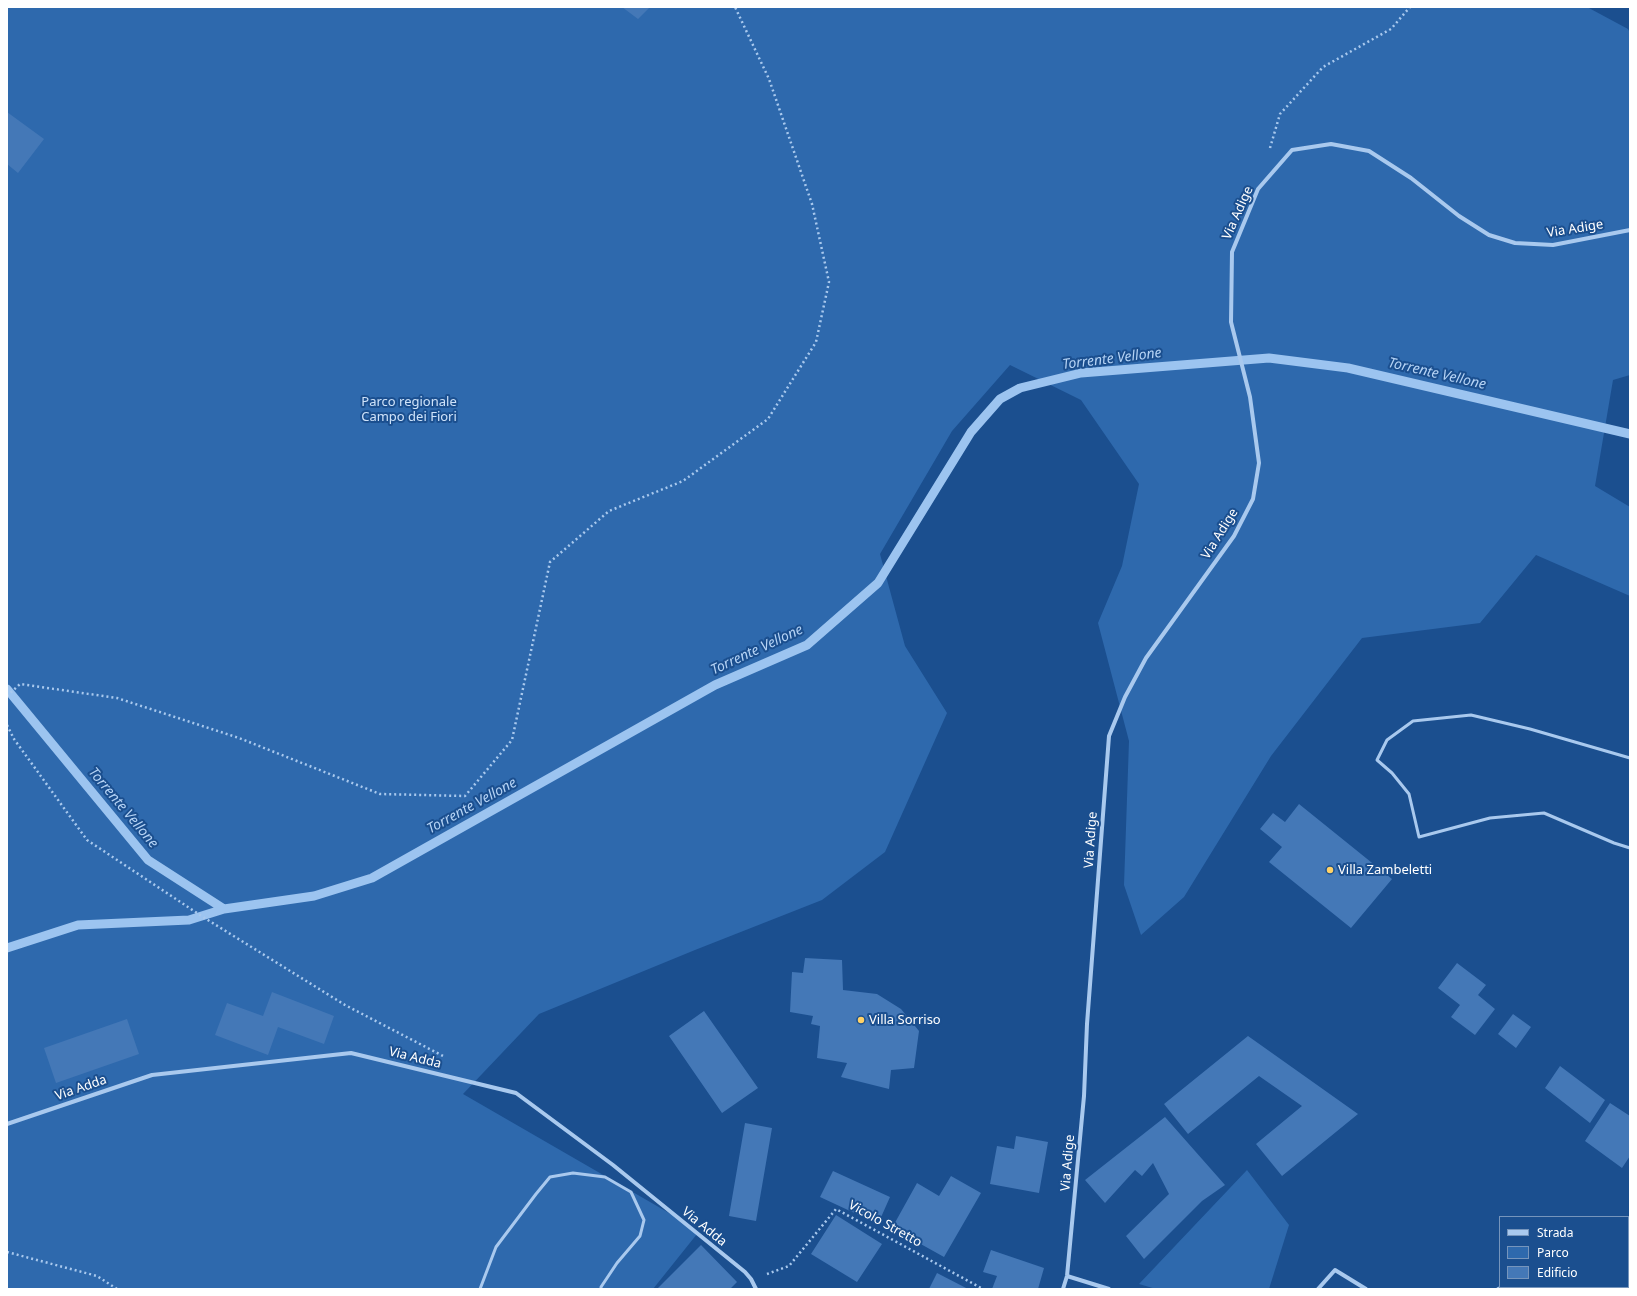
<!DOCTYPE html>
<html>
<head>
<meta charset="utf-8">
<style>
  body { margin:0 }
  #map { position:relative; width:1637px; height:1296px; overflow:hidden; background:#1b4f8f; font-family:"Noto Sans",sans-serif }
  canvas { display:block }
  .frame { position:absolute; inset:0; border:8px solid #fff; pointer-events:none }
  .legend { position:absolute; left:1499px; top:1216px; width:130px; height:72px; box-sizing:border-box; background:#1b4f8f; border:1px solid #7695bc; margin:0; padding:5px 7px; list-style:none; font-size:12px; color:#fff }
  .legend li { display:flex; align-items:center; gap:8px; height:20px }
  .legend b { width:20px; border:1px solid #7695bc }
</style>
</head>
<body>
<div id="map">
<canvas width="1637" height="1296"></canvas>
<div class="frame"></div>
<ul class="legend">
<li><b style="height:5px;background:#a9c9ee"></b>Strada</li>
<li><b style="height:11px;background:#2e69ad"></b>Parco</li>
<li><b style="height:11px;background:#4478b7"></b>Edificio</li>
</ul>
</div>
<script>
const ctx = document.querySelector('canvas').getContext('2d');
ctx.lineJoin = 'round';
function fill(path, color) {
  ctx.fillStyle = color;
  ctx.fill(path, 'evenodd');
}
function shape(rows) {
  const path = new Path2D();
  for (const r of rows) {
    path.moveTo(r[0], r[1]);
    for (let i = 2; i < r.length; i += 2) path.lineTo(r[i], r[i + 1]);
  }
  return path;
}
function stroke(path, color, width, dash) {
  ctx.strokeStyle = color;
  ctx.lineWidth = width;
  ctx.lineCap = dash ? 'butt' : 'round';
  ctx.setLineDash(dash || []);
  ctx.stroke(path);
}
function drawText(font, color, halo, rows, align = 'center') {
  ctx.font = font + ' "Noto Sans",sans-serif';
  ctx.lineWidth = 4;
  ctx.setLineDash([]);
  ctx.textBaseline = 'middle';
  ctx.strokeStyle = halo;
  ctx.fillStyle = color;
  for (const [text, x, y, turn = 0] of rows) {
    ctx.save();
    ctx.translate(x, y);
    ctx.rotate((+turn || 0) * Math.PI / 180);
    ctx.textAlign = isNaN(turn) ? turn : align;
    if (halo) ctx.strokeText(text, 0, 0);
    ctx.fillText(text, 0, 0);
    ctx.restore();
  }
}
fill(shape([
  [7,7,1587,7,1628,29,1630,33,1630,375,1613,380,1595,486,1630,507,1630,596,1536,555,1480,623,1362,638,1271,756,1184,897,1141,935,1124,885,1129,741,1098,623,1122,566,1139,484,1081,400,1010,365,952,431,880,554,905,646,947,713,885,852,822,900,695,950,539,1014,463,1094,676,1217,697,1234,653,1289,7,1289],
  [1247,1170,1289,1225,1269,1289,1156,1289,1139,1284]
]), '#2e69ad');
stroke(shape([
  [7,689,148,860,224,909,314,896,372,878,715,685,807,645,878,583,971,432,1000,399,1020,388,1081,373,1269,358,1348,368,1630,434],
  [7,948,78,925,189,920,224,909]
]), '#9cc4f0', 9);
fill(shape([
  [622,7,650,7,638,19],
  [7,112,44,139,18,173,7,164],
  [1299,804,1392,879,1351,928,1269,862,1282,847,1260,829,1273,813,1285,822],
  [805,958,842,960,843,990,877,994,901,1009,919,1031,914,1068,891,1070,889,1089,841,1077,847,1063,817,1058,820,1026,811,1024,813,1016,790,1012,792,972,803,973],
  [1457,963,1486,985,1478,995,1495,1009,1475,1035,1451,1017,1460,1005,1438,988],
  [272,992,334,1016,324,1044,278,1027,268,1055,215,1035,227,1003,263,1016],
  [704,1011,758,1088,722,1113,669,1036],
  [1513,1014,1531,1027,1516,1048,1498,1034],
  [127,1019,139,1054,56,1083,44,1048],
  [1248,1036,1358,1114,1282,1176,1256,1144,1302,1106,1259,1076,1188,1134,1164,1104],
  [1560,1066,1605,1100,1590,1123,1545,1088],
  [1610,1103,1630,1116,1630,1156,1622,1168,1585,1141],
  [1165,1117,1225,1185,1202,1201,1144,1259,1126,1236,1169,1194,1153,1163,1142,1176,1135,1170,1105,1203,1085,1180],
  [745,1123,772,1128,756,1221,729,1216],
  [1016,1136,1048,1142,1039,1193,990,1184,997,1146,1014,1149],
  [833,1171,890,1197,878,1224,820,1197],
  [951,1176,981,1193,944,1257,892,1228,917,1183,939,1196],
  [836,1215,882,1244,857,1282,811,1254],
  [701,1245,737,1282,730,1289,657,1289],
  [991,1250,1044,1268,1038,1289,992,1289,997,1276,983,1272],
  [937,1273,968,1289,929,1289],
  [1541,1287,1629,1287,1630,1288,1540,1289]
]), '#4478b7');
stroke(shape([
  [1270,148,1280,114,1323,67,1391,29,1410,7],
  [7,696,20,684,117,698,239,738,380,794,465,796,512,740,550,562,609,511,683,481,768,419,816,342,829,282,812,204,769,79,735,7],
  [7,725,14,739,87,840,203,917,345,1005,445,1057],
  [7,1252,97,1276,117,1289],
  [767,1274,789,1266,836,1209,983,1289]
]), '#a9c9ee', 2.5, [2, 3]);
stroke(shape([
  [1630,758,1530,729,1471,715,1413,721,1387,740,1377,760,1392,773,1409,794,1419,837,1490,818,1544,813,1614,843,1630,848],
  [480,1289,496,1247,536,1194,550,1177,573,1173,605,1177,631,1192,644,1220,640,1236,617,1263,601,1287,601,1289]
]), '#a9c9ee', 3);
stroke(shape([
  [7,1124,152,1075,351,1053,516,1093,613,1165,745,1272,751,1279,756,1289],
  [1067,1276,1109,1289],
  [1063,1289,1067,1276,1084,1096,1087,1024,1109,736,1125,697,1146,658,1234,536,1253,499,1259,463,1250,397,1231,322,1232,252,1258,189,1292,150,1331,144,1369,151,1411,178,1459,216,1489,235,1515,243,1553,245,1630,230],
  [1318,1289,1335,1270,1366,1289],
  [1498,1289,1503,1287]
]), '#a9c9ee', 4);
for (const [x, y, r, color] of [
  [1330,870,4,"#ffd166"],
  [861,1020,4,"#ffd166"]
]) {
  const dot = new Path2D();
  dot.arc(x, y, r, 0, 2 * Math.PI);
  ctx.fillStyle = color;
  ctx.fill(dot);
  stroke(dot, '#1b4f8f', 1.5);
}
drawText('13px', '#fff', '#1b4f8f', [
  ["Via Adige",1238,213,-66],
  ["Via Adige",1575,229,-9],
  ["Via Adige",1220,534,-58],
  ["Via Adige",1091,840,-86],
  ["Via Adda",415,1058,14],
  ["Via Adda",81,1088,-19],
  ["Via Adige",1068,1163,-85],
  ["Vicolo Stretto",885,1224,29],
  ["Via Adda",704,1227,39]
]);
drawText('13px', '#cfe3fa', '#1b4f8f', [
  ["Parco regionale",409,402],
  ["Campo dei Fiori",409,417]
]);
drawText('13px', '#fff', '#1b4f8f', [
  ["Villa Zambeletti",1338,870],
  ["Villa Sorriso",869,1020]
], 'left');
drawText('italic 14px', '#b5d3f5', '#1b4f8f', [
  ["Torrente Vellone",1112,359,-7],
  ["Torrente Vellone",1437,374,13],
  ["Torrente Vellone",757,650,-25],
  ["Torrente Vellone",472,806,-29],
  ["Torrente Vellone",123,808,50]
]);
</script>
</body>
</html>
